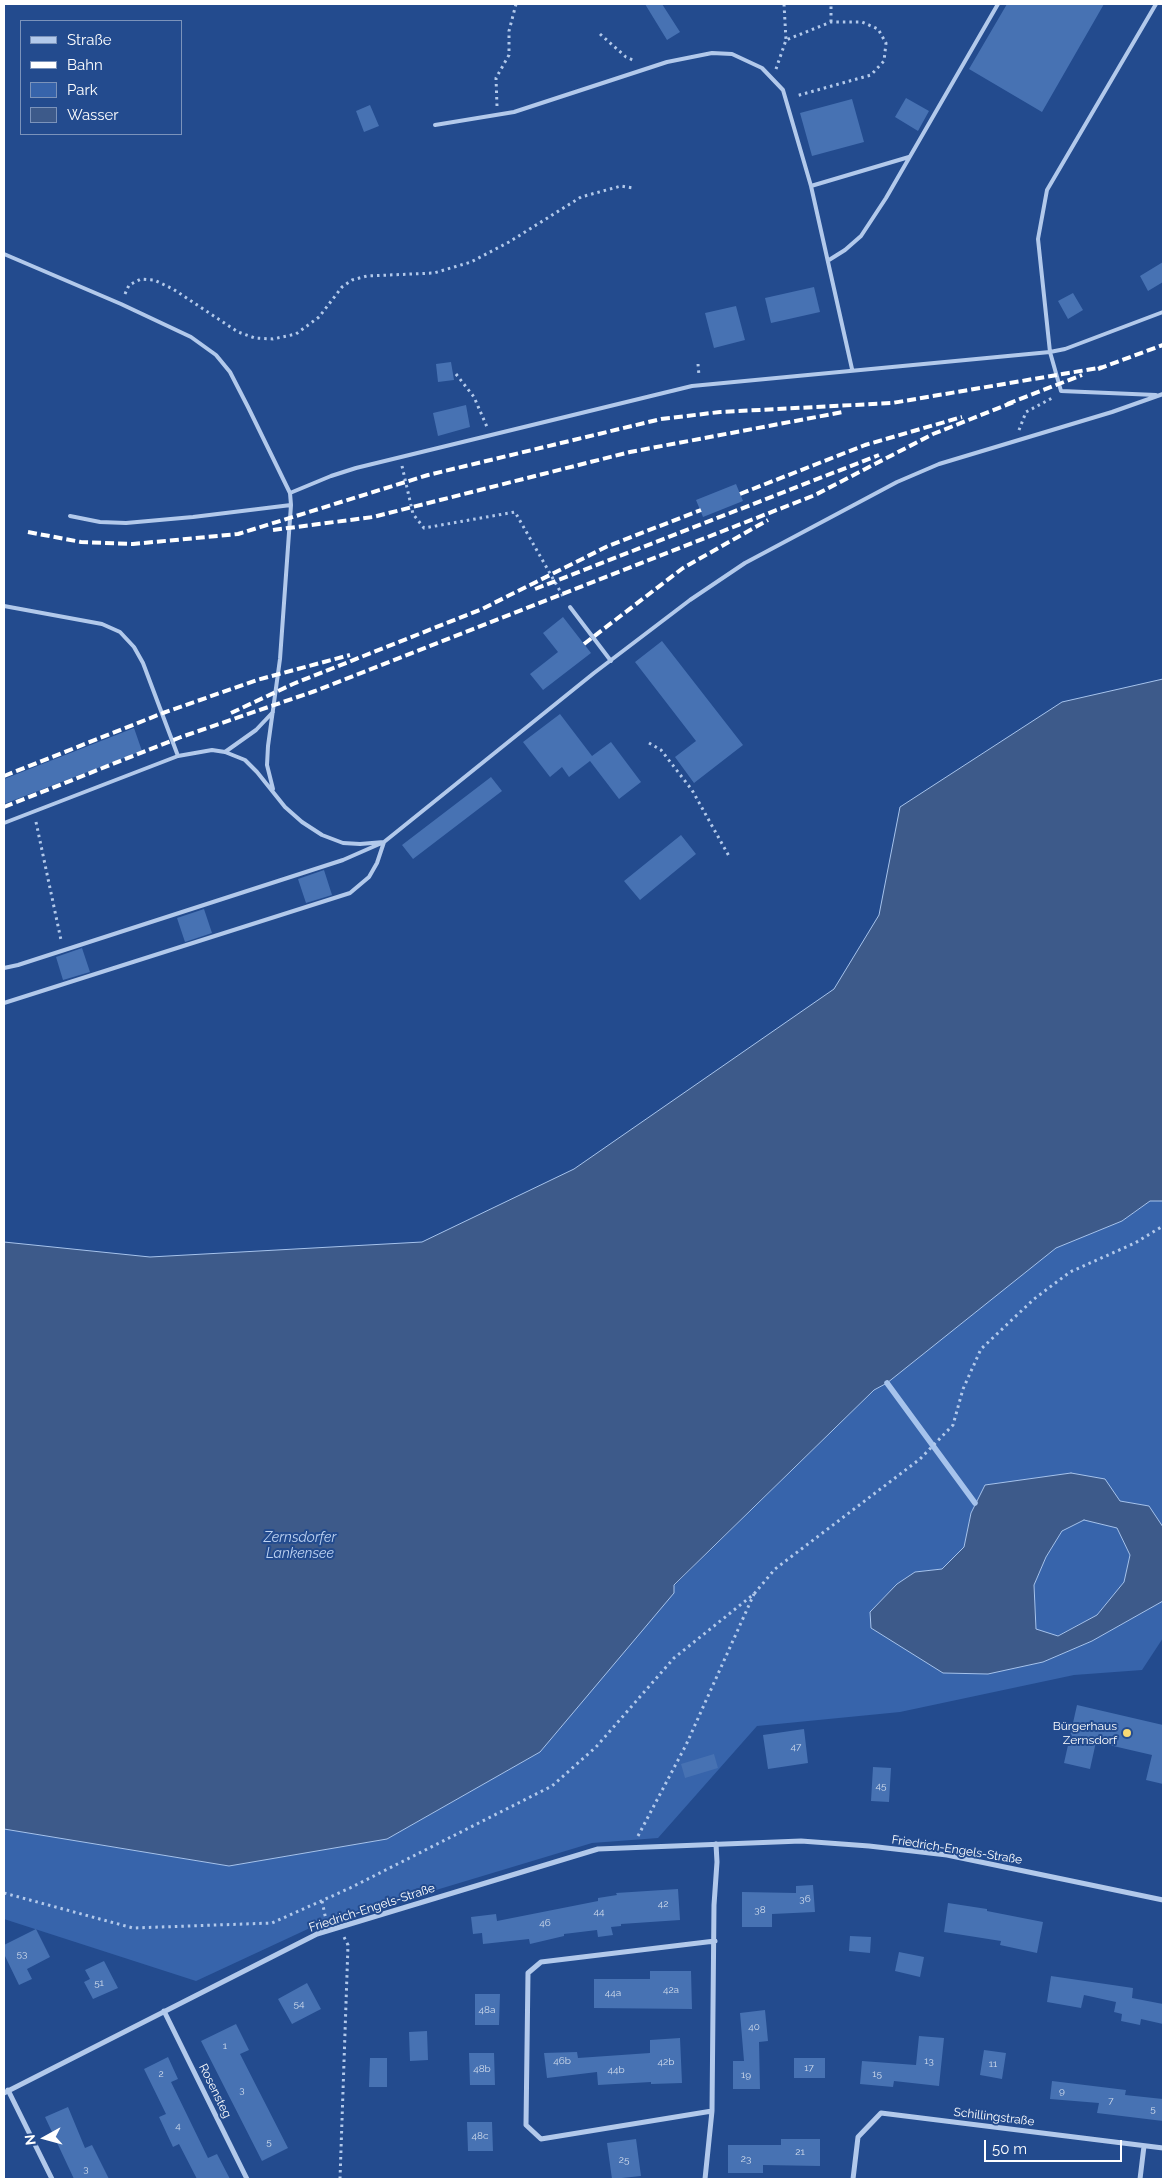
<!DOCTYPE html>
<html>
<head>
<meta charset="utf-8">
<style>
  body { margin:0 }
  #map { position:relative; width:1167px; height:2183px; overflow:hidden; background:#234b8e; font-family:Raleway,sans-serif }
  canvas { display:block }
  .frame { position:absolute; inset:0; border:5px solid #fff; pointer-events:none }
  .legend { position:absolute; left:20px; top:20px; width:162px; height:115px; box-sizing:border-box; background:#234b8e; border:1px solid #7b93bb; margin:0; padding:6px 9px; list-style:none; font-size:15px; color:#fff }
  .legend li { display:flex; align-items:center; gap:10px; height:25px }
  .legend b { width:25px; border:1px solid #7b93bb }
  .north { position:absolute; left:20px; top:2113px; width:50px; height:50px; -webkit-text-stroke:4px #234b8e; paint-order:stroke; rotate:263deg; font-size:14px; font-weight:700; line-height:20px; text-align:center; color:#fff }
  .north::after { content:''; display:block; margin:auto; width:18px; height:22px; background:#fff; clip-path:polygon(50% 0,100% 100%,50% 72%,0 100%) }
  .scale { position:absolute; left:984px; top:2140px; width:138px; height:22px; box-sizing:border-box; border:2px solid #fff; border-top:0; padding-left:6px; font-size:15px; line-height:18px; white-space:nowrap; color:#fff; -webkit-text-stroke:4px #234b8e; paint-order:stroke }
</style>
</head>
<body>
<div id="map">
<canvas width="1167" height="2183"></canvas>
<div class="frame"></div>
<ul class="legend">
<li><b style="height:6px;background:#b2c9eb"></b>Straße</li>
<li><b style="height:6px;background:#fff"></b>Bahn</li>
<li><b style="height:14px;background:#3764ab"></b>Park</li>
<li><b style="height:14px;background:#3d5a8a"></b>Wasser</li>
</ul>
<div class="north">N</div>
<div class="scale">50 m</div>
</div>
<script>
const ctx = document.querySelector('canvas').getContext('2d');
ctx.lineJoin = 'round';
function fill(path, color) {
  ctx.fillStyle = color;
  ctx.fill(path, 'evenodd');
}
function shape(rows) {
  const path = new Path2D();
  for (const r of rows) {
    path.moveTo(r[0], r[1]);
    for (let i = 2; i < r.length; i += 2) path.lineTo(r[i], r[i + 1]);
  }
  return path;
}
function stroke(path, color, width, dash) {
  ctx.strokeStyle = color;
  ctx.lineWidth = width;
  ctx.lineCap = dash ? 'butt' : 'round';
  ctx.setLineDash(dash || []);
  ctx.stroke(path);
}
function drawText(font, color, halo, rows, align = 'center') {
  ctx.font = font + ' Raleway,sans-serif';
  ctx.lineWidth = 4;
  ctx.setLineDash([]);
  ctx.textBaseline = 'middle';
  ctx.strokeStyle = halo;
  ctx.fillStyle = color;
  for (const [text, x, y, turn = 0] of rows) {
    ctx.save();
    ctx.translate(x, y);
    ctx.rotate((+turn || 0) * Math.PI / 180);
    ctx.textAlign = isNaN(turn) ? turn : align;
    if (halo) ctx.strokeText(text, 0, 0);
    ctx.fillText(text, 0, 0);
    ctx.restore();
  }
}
fill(shape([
  [1150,1201,1163,1201,1163,1527,1149,1506,1120,1501,1071,1473,986,1485,971,1513,964,1547,942,1569,915,1572,897,1584,870,1612,872,1628,943,1673,988,1674,1043,1662,1092,1641,1163,1601,1163,1638,1142,1670,1074,1675,900,1712,757,1726,658,1838,592,1843,310,1928,196,1981,4,1919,4,1829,229,1866,387,1839,540,1752,674,1586,874,1390,1056,1248,1122,1221],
  [1084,1520,1117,1528,1130,1555,1124,1582,1097,1615,1057,1636,1036,1629,1034,1585,1046,1557,1062,1531]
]), '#3764ab');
const water = shape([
  [1163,679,1163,1201,1150,1201,1122,1221,1056,1248,887,1383,874,1390,674,1585,674,1593,540,1752,387,1839,229,1866,4,1829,4,1242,150,1257,422,1242,574,1169,834,989,879,915,900,807,1062,702,1163,679],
  [1071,1473,1105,1479,1120,1501,1149,1506,1163,1527,1163,1601,1092,1641,1043,1662,988,1674,943,1673,871,1628,870,1612,897,1584,915,1572,942,1569,964,1547,971,1513,985,1485,1071,1473],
  [1084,1520,1117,1528,1130,1555,1124,1582,1097,1615,1058,1636,1036,1629,1034,1585,1046,1557,1062,1531,1084,1520]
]);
fill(water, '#3d5a8a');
stroke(water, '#a6c3ec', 1);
stroke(shape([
  [887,1383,975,1503]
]), '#a6c3ec', 5.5);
fill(shape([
  [645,4,662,4,680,32,667,40],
  [1007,4,1104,4,1042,112,969,69],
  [906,98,929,111,918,131,895,117],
  [852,99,864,142,812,156,800,113],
  [370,105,379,126,364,132,356,111],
  [1163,262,1163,282,1148,291,1140,276],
  [814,287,820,312,771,323,765,298],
  [1073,293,1083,310,1068,319,1058,301],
  [736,306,745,340,714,348,705,313],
  [451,362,454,380,438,382,436,364],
  [466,405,470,427,438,436,433,413],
  [736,484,743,501,703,517,696,500],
  [563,617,591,653,543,690,530,674,558,652,543,633],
  [662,641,743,745,694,783,675,757,696,741,635,662],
  [560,714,592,756,611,742,641,782,619,799,590,761,569,777,562,767,550,777,523,742],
  [134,728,142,751,4,804,4,779],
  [491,777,502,791,413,859,402,845],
  [681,835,696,854,640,900,624,881],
  [324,870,332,895,306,903,298,879],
  [204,909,212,933,185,942,177,918],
  [82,948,90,972,63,980,56,957],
  [1077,1705,1163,1725,1163,1784,1146,1780,1152,1755,1096,1742,1090,1769,1064,1763],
  [804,1729,808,1763,768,1769,763,1735],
  [714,1754,718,1768,685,1778,681,1764],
  [873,1767,891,1768,889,1802,871,1801],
  [813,1885,815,1912,772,1914,772,1927,742,1927,742,1892,796,1893,796,1886],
  [678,1889,680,1920,621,1924,621,1926,611,1927,613,1935,598,1937,597,1930,564,1934,564,1936,530,1944,529,1939,483,1944,482,1933,473,1934,471,1917,496,1914,497,1921,598,1901,598,1898,617,1895,616,1893],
  [948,1903,987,1909,987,1911,1043,1922,1037,1953,1000,1945,1001,1941,944,1932],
  [36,1929,50,1957,27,1969,32,1979,19,1985,4,1954,4,1945],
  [850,1936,871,1937,870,1953,849,1951],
  [899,1952,924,1957,920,1977,895,1971],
  [104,1961,118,1988,93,1999,84,1982,90,1979,85,1970],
  [650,1971,691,1971,692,2009,594,2008,594,1979,650,1979],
  [1051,1976,1133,1988,1132,1998,1163,2004,1163,2024,1141,2019,1140,2025,1121,2021,1122,2014,1114,2012,1116,2002,1084,1995,1081,2008,1047,2002],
  [307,1983,321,2009,292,2024,278,1999],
  [475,1994,500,1994,499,2025,475,2025],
  [765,2010,768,2041,759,2042,760,2089,733,2089,733,2061,744,2061,740,2013],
  [236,2024,249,2050,240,2054,288,2148,262,2161,201,2041],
  [427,2031,428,2060,410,2061,409,2032],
  [919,2036,944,2038,939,2086,894,2081,893,2087,860,2084,862,2061,916,2065],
  [680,2038,682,2083,651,2084,651,2082,598,2085,597,2072,547,2078,544,2053,577,2052,578,2058,650,2053,650,2040],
  [984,2050,1006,2053,1002,2079,980,2075],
  [469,2053,494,2053,495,2085,470,2085],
  [168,2057,178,2079,171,2082,208,2158,217,2154,230,2179,197,2179,179,2144,173,2147,159,2117,166,2114,144,2069],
  [370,2058,387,2058,387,2087,369,2087],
  [794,2058,825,2058,825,2078,794,2078],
  [1052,2081,1126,2090,1125,2095,1163,2099,1163,2121,1097,2113,1099,2103,1050,2099],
  [68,2107,85,2148,92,2145,109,2179,74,2179,45,2117],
  [467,2122,492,2122,493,2151,468,2151],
  [636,2139,641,2176,612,2179,607,2143],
  [781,2139,820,2139,820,2166,763,2165,763,2173,728,2173,728,2145,781,2145]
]), '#4772b3');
stroke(shape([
  [784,4,786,40],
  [831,22,831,4],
  [600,34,626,57,635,61],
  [776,69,786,40,831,22,862,22,878,29,886,43,884,61,871,75,796,96],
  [497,106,496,78,509,55,509,31,516,4],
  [125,294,129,285,141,279,154,280,173,289,238,332,255,338,273,339,296,334,319,317,342,287,352,280,367,276,434,273,471,262,509,242,581,197,621,186,633,188],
  [698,364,699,376],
  [456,374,474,397,487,427],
  [1019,430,1026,412,1054,397],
  [402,466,413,514,424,528,515,512,564,598],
  [649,743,661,750,692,790,730,858],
  [36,822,61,940],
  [638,1836,686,1745,754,1594],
  [4,1893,133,1928,272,1923,350,1888,552,1786,596,1747,674,1658,754,1594,775,1569,920,1459,953,1425,963,1389,981,1349,1034,1299,1070,1272,1135,1243,1163,1226],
  [322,1901,326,1920],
  [340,2179,348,1945,344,1937]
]), '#b2c9eb', 3, [2.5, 4]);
stroke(shape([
  [1156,4,1047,190,1038,239,1050,352,1061,391,1156,395],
  [435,125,514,112,667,62,712,53,732,54,762,68,783,90,811,186,852,369],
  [811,186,909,157],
  [4,254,121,304,191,337,216,355,230,372,248,407,290,493,291,505,280,659,268,746,267,765,273,789],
  [829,260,845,250,861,236,886,198,998,4],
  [290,493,331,476,356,468,692,386,1050,352,1065,349,1163,312],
  [70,516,100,522,126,523,193,517,291,505],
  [4,606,102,624,120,632,134,647,143,663,178,756],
  [570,607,611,661],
  [225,752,256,730,273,712],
  [4,823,178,756,212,750,225,752,245,760,257,772,285,807,302,822,322,835,343,843,360,844,384,842,377,863,369,877,350,893,4,1003],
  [4,968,18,965,343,860,384,842,594,673,690,600,745,563,897,482,939,464,1112,412,1163,394]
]), '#b2c9eb', 4);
stroke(shape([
  [164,2011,247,2179],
  [8,2090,52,2179],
  [4,2093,317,1934,598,1849,801,1841,869,1846,947,1855,1163,1900],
  [712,2111,541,2139,526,2125,528,1973,541,1962,715,1941],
  [705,2179,712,2111,714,1905,717,1862,716,1844],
  [853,2179,858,2137,881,2113,1163,2148],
  [1140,2179,1144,2146]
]), '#b2c9eb', 5);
stroke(shape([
  [1098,369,1163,345],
  [1007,404,1082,375],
  [740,494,865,445,962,417],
  [273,530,373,517,630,452,843,412],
  [28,532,81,542,133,544,238,534,428,475,661,419,720,412,892,403,1104,367],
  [535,589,879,455],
  [584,644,683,568,768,520],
  [231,713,293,684,482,609,608,546,701,510],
  [4,776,163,713,257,680,350,655],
  [4,807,181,737,315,691,815,495,933,434,1014,402]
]), '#fff', 4, [9, 4]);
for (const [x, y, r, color] of [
  [1127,1733,5,"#f7d975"]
]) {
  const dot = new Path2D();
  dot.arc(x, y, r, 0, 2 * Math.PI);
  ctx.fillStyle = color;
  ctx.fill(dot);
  stroke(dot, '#234b8e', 2);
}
drawText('10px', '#d1dcec', null, [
  ["47",796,1747],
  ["45",881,1786],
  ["36",805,1899],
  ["42",663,1904],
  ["38",760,1910],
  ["44",599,1912],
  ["46",545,1923],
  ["53",22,1954],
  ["51",99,1983],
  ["42a",671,1990],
  ["44a",613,1993],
  ["54",299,2004],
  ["48a",487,2010],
  ["40",754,2027],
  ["1",225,2046],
  ["46b",562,2061],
  ["13",929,2061],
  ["42b",666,2062],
  ["11",993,2064],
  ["17",809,2068],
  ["48b",482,2069],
  ["44b",616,2070],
  ["2",161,2074],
  ["15",877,2074],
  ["19",746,2075],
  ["3",242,2090],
  ["9",1062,2091],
  ["7",1111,2101],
  ["5",1153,2109],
  ["4",178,2126],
  ["48c",480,2136],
  ["5",269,2142],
  ["21",800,2152],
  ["23",746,2159],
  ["25",624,2160],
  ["3",86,2169]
]);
drawText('12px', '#fff', '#234b8e', [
  ["Bürgerhaus",1117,1726],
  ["Zernsdorf",1117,1740]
], 'right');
drawText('12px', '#fff', '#234b8e', [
  ["Friedrich-Engels-Straße",957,1850,9],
  ["Friedrich-Engels-Straße",372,1908,-18],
  ["Rosensteg",215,2091,64],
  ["Schillingstraße",994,2117,7]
]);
drawText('italic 14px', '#bed3f2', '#234b8e', [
  ["Zernsdorfer",300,1538],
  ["Lankensee",300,1554]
]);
</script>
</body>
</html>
